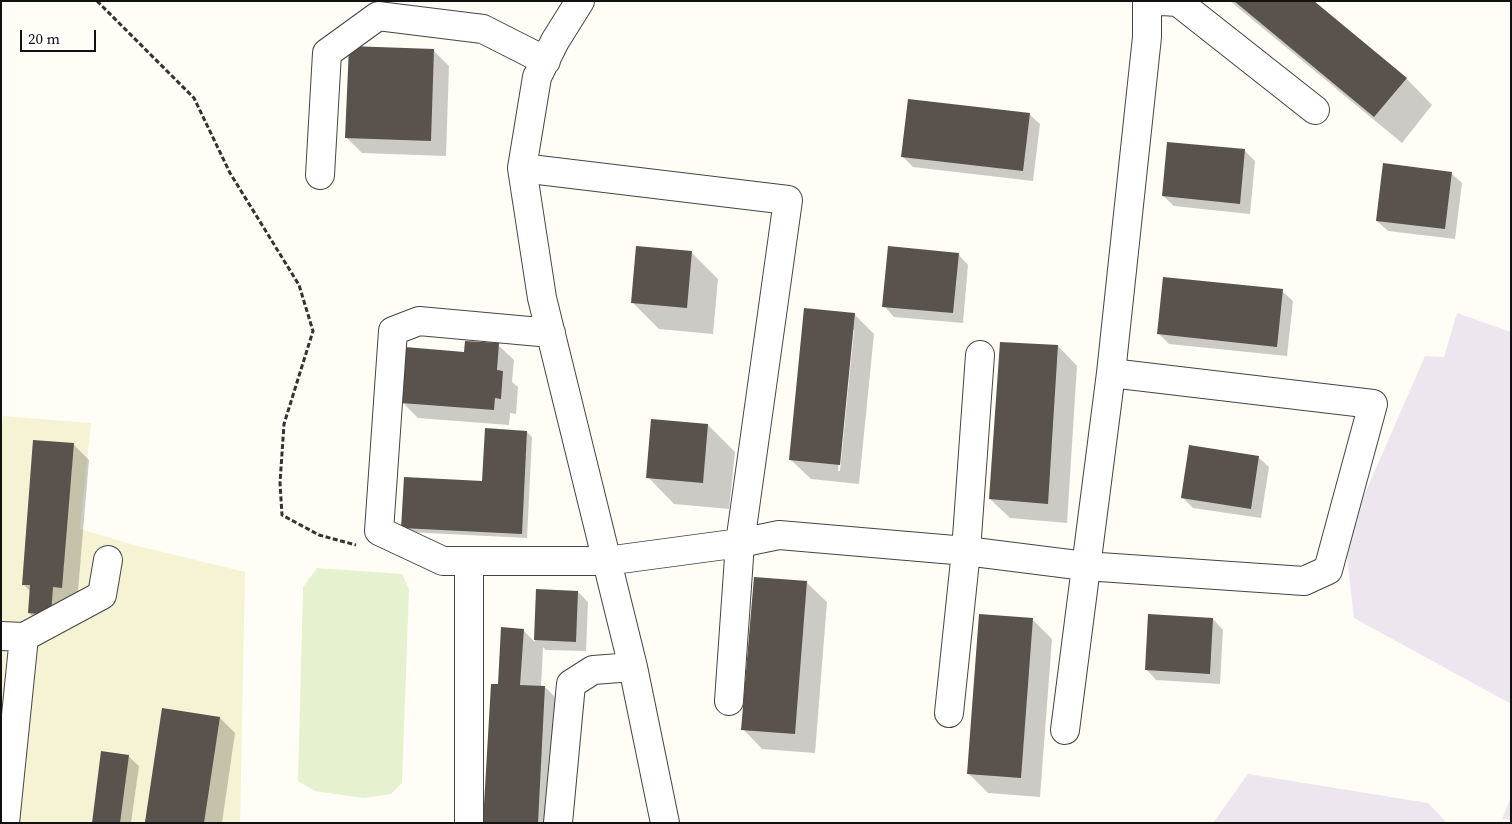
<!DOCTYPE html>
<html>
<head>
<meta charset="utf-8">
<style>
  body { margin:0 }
  #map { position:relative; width:1512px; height:824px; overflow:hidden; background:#fffdf5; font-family:"Source Serif 4",serif }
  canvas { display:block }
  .frame { position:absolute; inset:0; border:2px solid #111; pointer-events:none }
  .scale { position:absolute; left:20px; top:30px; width:76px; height:22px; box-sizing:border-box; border:2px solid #111; border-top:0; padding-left:6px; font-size:15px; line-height:18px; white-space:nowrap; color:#111; -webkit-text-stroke:4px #fff; paint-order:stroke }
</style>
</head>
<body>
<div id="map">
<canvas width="1512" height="824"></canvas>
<div class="frame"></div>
<div class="scale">20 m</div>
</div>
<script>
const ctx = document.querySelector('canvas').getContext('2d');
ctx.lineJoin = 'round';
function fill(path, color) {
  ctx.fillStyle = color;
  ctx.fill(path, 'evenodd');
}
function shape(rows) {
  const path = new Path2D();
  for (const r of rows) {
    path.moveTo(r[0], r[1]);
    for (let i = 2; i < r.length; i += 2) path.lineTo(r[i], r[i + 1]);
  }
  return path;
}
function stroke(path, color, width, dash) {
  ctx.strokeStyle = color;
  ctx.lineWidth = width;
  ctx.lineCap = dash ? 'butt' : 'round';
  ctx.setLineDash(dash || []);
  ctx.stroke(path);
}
fill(shape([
  [1457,313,1511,332,1511,704,1354,618,1345,539,1425,356,1444,357],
  [1248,774,1428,803,1447,823,1213,823],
  [1511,797,1511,820,1502,819]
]), '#eee6ef');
fill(shape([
  [3,416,91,423,80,529,134,545,245,572,240,823,1,823,1,439]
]), '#f6f3d4');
fill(shape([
  [317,568,402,574,409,589,402,783,391,794,363,798,315,791,298,781,303,587]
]), '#e6f2cf');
fill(shape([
  [1230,1,1312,1,1406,78,1432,105,1402,143],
  [433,50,449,66,446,156,362,153,347,138],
  [1029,114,1040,124,1033,181,913,167,903,157],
  [1244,150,1255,161,1250,214,1174,206,1163,196],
  [1451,173,1462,183,1455,239,1388,231,1377,221],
  [691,252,718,279,713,334,659,329,632,302],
  [958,254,968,265,963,323,894,317,884,306],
  [1282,291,1293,301,1287,356,1169,344,1159,334],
  [854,314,874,334,859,484,811,479,791,460],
  [852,330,854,330,840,471,838,471],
  [498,345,514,360,512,382,518,387,516,414,510,413,509,425,418,418,402,402,465,353],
  [1058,346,1077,366,1067,523,1010,518,990,499],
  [708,425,735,452,729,509,674,504,648,477],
  [527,432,532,437,527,538,407,532,402,527,483,482],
  [73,444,89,460,77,603,68,602,66,630,45,628,29,613,31,592,23,584],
  [1258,457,1269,467,1261,518,1193,508,1183,498],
  [755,578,807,583,827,602,815,753,762,749,743,729],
  [538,590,578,592,588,602,586,651,546,650,543,647,541,687,545,687,565,707,559,823,486,823,499,685,523,630,535,642],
  [1032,619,1052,639,1040,797,988,793,968,773],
  [1213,619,1223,630,1220,684,1156,680,1146,669],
  [220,718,235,733,222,823,148,823,147,821],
  [128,756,139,766,131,823,93,823]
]), '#0003');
fill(shape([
  [1234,1,1314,1,1407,78,1374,117],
  [349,46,434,49,431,141,345,138],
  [908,99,1030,113,1023,171,901,157],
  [1167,142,1245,149,1240,204,1162,196],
  [1383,163,1452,172,1445,229,1376,221],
  [636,246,692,251,687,308,631,303],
  [888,246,959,253,953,313,882,307],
  [1163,277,1283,289,1277,347,1157,334],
  [804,308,855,313,840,465,789,460],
  [465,341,499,343,497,370,503,371,501,399,495,398,494,410,401,403,405,347,464,352],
  [1000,342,1058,345,1048,504,989,499],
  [651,419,708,424,703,483,646,478],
  [485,428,527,431,522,534,401,528,404,477,482,481],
  [33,440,74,443,62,588,53,587,51,615,28,613,30,585,22,585],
  [1189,445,1259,456,1251,509,1181,498],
  [754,577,807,581,795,734,741,730],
  [536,589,578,591,576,642,534,640],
  [979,614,1033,618,1021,778,967,774],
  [1148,614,1213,618,1210,674,1145,670],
  [501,627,524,629,520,685,545,686,538,823,483,822,491,684,498,684],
  [162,708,220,717,204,823,145,822],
  [101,751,129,755,120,823,92,823]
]), '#5a524d');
const minor = shape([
  [580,1,555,41,537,77,522,168,542,298,633,667,665,823],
  [1161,1,1178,2,1315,110],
  [522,168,788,200,740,543,729,701],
  [320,175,327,53,378,16,483,29,546,61],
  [551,333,419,321,393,331,379,531,443,561,606,561,740,543,779,535,966,551,1085,566,1304,581,1328,570,1373,404,1111,373],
  [469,561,469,823],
  [1,636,24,637,5,823],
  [24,637,102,595,108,560],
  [949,713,966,551,980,355],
  [1065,730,1111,373,1147,37,1147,1],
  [558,823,571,684,593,670,633,667]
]);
stroke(minor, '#444', 30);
stroke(shape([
  [97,1,194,98,230,173,299,285,313,331,284,424,280,483,282,515,319,535,356,545]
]), '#333', 3, [5, 2.5]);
stroke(minor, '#fff', 28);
</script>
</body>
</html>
